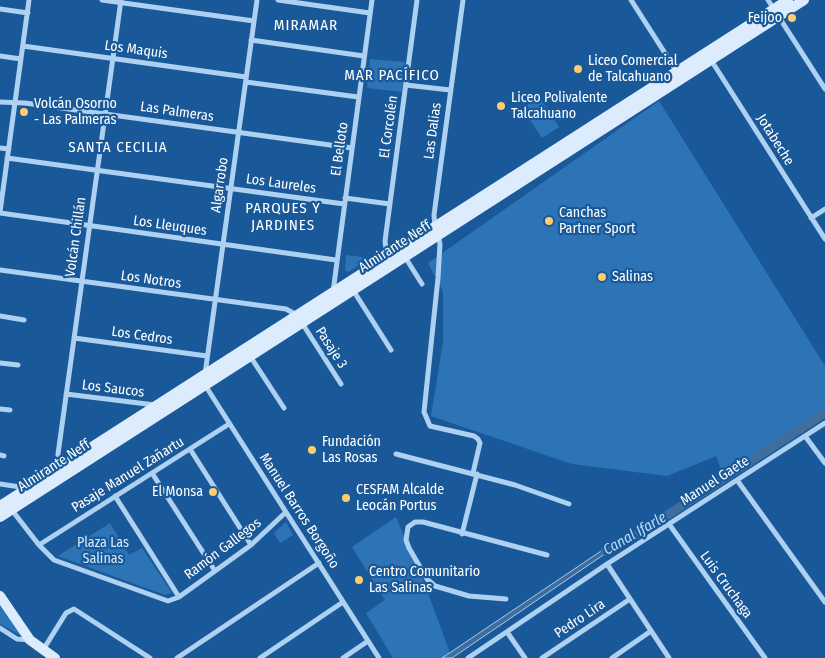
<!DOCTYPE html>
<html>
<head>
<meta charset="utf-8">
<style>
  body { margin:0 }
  canvas { display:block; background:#195999 }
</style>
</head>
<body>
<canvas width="825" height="658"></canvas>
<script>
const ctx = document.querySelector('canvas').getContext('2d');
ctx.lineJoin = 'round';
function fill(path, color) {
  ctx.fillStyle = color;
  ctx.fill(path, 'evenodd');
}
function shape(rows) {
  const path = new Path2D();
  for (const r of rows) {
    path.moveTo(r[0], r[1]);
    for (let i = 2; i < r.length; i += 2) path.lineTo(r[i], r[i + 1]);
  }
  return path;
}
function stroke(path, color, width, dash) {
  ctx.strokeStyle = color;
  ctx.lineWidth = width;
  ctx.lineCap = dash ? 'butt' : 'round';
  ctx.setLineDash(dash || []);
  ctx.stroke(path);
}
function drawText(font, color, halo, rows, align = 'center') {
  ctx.font = font + ' "Fira Sans Condensed",sans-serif';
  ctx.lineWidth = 4.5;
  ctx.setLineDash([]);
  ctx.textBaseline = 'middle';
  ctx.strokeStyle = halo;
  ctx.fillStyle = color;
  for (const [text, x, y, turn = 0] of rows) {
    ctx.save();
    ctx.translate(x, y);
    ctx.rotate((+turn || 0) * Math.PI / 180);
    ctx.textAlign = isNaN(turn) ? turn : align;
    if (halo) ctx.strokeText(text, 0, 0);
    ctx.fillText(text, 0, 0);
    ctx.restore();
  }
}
fill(shape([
  [370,59,405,62,402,92,367,88],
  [539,97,559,127,542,138,522,108],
  [659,101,825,366,825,412,724,478,716,456,667,476,572,464,431,416,443,342,443,291,428,263],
  [346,255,370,258,348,272,345,270],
  [396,517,423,580,452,658,393,658,366,613,385,600,352,547],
  [286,522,293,535,280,543,274,533],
  [110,523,129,555,142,548,172,593,165,595,58,556],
  [0,602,23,637,0,624]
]), '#2d74b7');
const water = shape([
  [613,543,615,547,452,658,442,658,613,543]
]);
fill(water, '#406d9b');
stroke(water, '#a1ccf3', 1);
stroke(shape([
  [605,551,638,534,825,413]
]), '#406d9b', 9);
stroke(shape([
  [102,0,254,21],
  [278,0,370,13],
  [631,0,677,72],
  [768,0,825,89],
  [0,9,28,13],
  [251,40,364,56],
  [23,46,246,77],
  [0,56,21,59],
  [711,60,825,239],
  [246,82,358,97],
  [406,85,450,90],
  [0,102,25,103,352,148],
  [0,148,9,149],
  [7,158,344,204],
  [345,198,390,204],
  [0,212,29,0],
  [0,213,336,260],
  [811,218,825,209],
  [435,227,434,215,463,0],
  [438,235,440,244,438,278,424,412,430,426,474,436,478,439,480,443,473,473],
  [387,257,385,241,417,0],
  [405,257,422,284],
  [0,270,286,309,297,315],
  [353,290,391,350],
  [333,292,372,0],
  [0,316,24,320],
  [302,323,341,384],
  [74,338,207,356],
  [250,356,284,408],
  [0,363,18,365],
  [205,374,257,0],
  [205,385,379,658],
  [66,394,155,405],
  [0,409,10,410],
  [805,436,825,463],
  [190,449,251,545],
  [396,454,515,485,569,504],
  [0,455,4,456],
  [59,470,58,454,121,0],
  [152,473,215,571],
  [737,480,825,602],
  [0,484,27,488],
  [115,496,179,597],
  [11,509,39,545,54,560,168,601,179,597,251,545,286,512],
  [669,524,765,658],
  [462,534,477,474],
  [39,545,229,424],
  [607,564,669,658],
  [506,599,469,596,435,586,427,579,409,548,406,540,408,527,415,522,423,522,547,555],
  [0,628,17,639,30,640],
  [507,632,525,658],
  [43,650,66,613,74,609,150,658],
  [177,658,319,563],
  [260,658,343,602],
  [343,658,368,641],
  [468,658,607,564,825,423],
  [542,658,630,599],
  [612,658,651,631]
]), '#aed1f1', 5);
stroke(shape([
  [0,506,788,0],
  [0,517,804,0],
  [0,596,30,640,55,658]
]), '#dcecfc', 10);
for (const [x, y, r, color] of [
  [792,18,5,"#ffcc6e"],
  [578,69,5,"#ffcc6e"],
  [501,106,5,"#ffcc6e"],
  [24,112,5,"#ffcc6e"],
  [549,221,5,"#ffcc6e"],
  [602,277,5,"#ffcc6e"],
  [312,450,5,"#ffcc6e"],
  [213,492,5,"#ffcc6e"],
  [346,498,5,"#ffcc6e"],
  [359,580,5,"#ffcc6e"]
]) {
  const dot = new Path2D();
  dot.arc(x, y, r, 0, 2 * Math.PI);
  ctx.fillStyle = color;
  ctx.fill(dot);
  stroke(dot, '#195999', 2);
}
drawText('14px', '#fff', '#195999', [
  ["Feijoo",782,18,"right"],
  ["Liceo Comercial",588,61],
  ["de Talcahuano",588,77],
  ["Liceo Polivalente",511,98],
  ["Talcahuano",511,114],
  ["Volcán Osorno",34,104],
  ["- Las Palmeras",34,120],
  ["Canchas",559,213],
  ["Partner Sport",559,229],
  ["Salinas",612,277],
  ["Fundación",322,442],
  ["Las Rosas",322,458],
  ["CESFAM Alcalde",356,490],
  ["Leocán Portus",356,506],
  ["El Monsa",203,492,"right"],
  ["Centro Comunitario",369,572],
  ["Las Salinas",369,588]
], 'left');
drawText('14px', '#fff', '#195999', [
  ["Los Maquis",136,50,8],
  ["Las Palmeras",177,112,8],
  ["El Corcolén",389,127,-82],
  ["Las Dalias",433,131,-82],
  ["Jotabeche",775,140,58],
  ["El Belloto",340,149,-82],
  ["Los Laureles",281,184,8],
  ["Algarrobo",220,185,-82],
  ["Los Lleuques",170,226,8],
  ["Volcán Chillán",76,237,-82],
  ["Almirante Neff",395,247,-33],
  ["Los Notros",151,280,8],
  ["Los Cedros",142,336,8],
  ["Pasaje 3",331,348,57],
  ["Los Saucos",113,389,7],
  ["Almirante Neff",54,466,-33],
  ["Pasaje Manuel Zañartu",128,475,-32],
  ["Manuel Gaete",715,481,-33],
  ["Manuel Barros Borgoño",299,511,57],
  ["Ramón Gallegos",223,549,-37],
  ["Luis Cruchaga",726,585,54],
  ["Pedro Lira",580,619,-34]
]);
drawText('14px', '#d5e9fc', '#195999', [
  ["Plaza Las",103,543],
  ["Salinas",103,559]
]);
ctx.letterSpacing = '1px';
drawText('15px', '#fff', '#195999', [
  ["MIRAMAR",306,26],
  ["MAR PACÍFICO",392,76],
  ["SANTA CECILIA",118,148],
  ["PARQUES Y",283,209],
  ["JARDINES",283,226]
]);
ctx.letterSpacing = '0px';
drawText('italic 15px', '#bbdaf8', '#195999', [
  ["Canal Ifarle",635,534,-30]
]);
</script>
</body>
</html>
